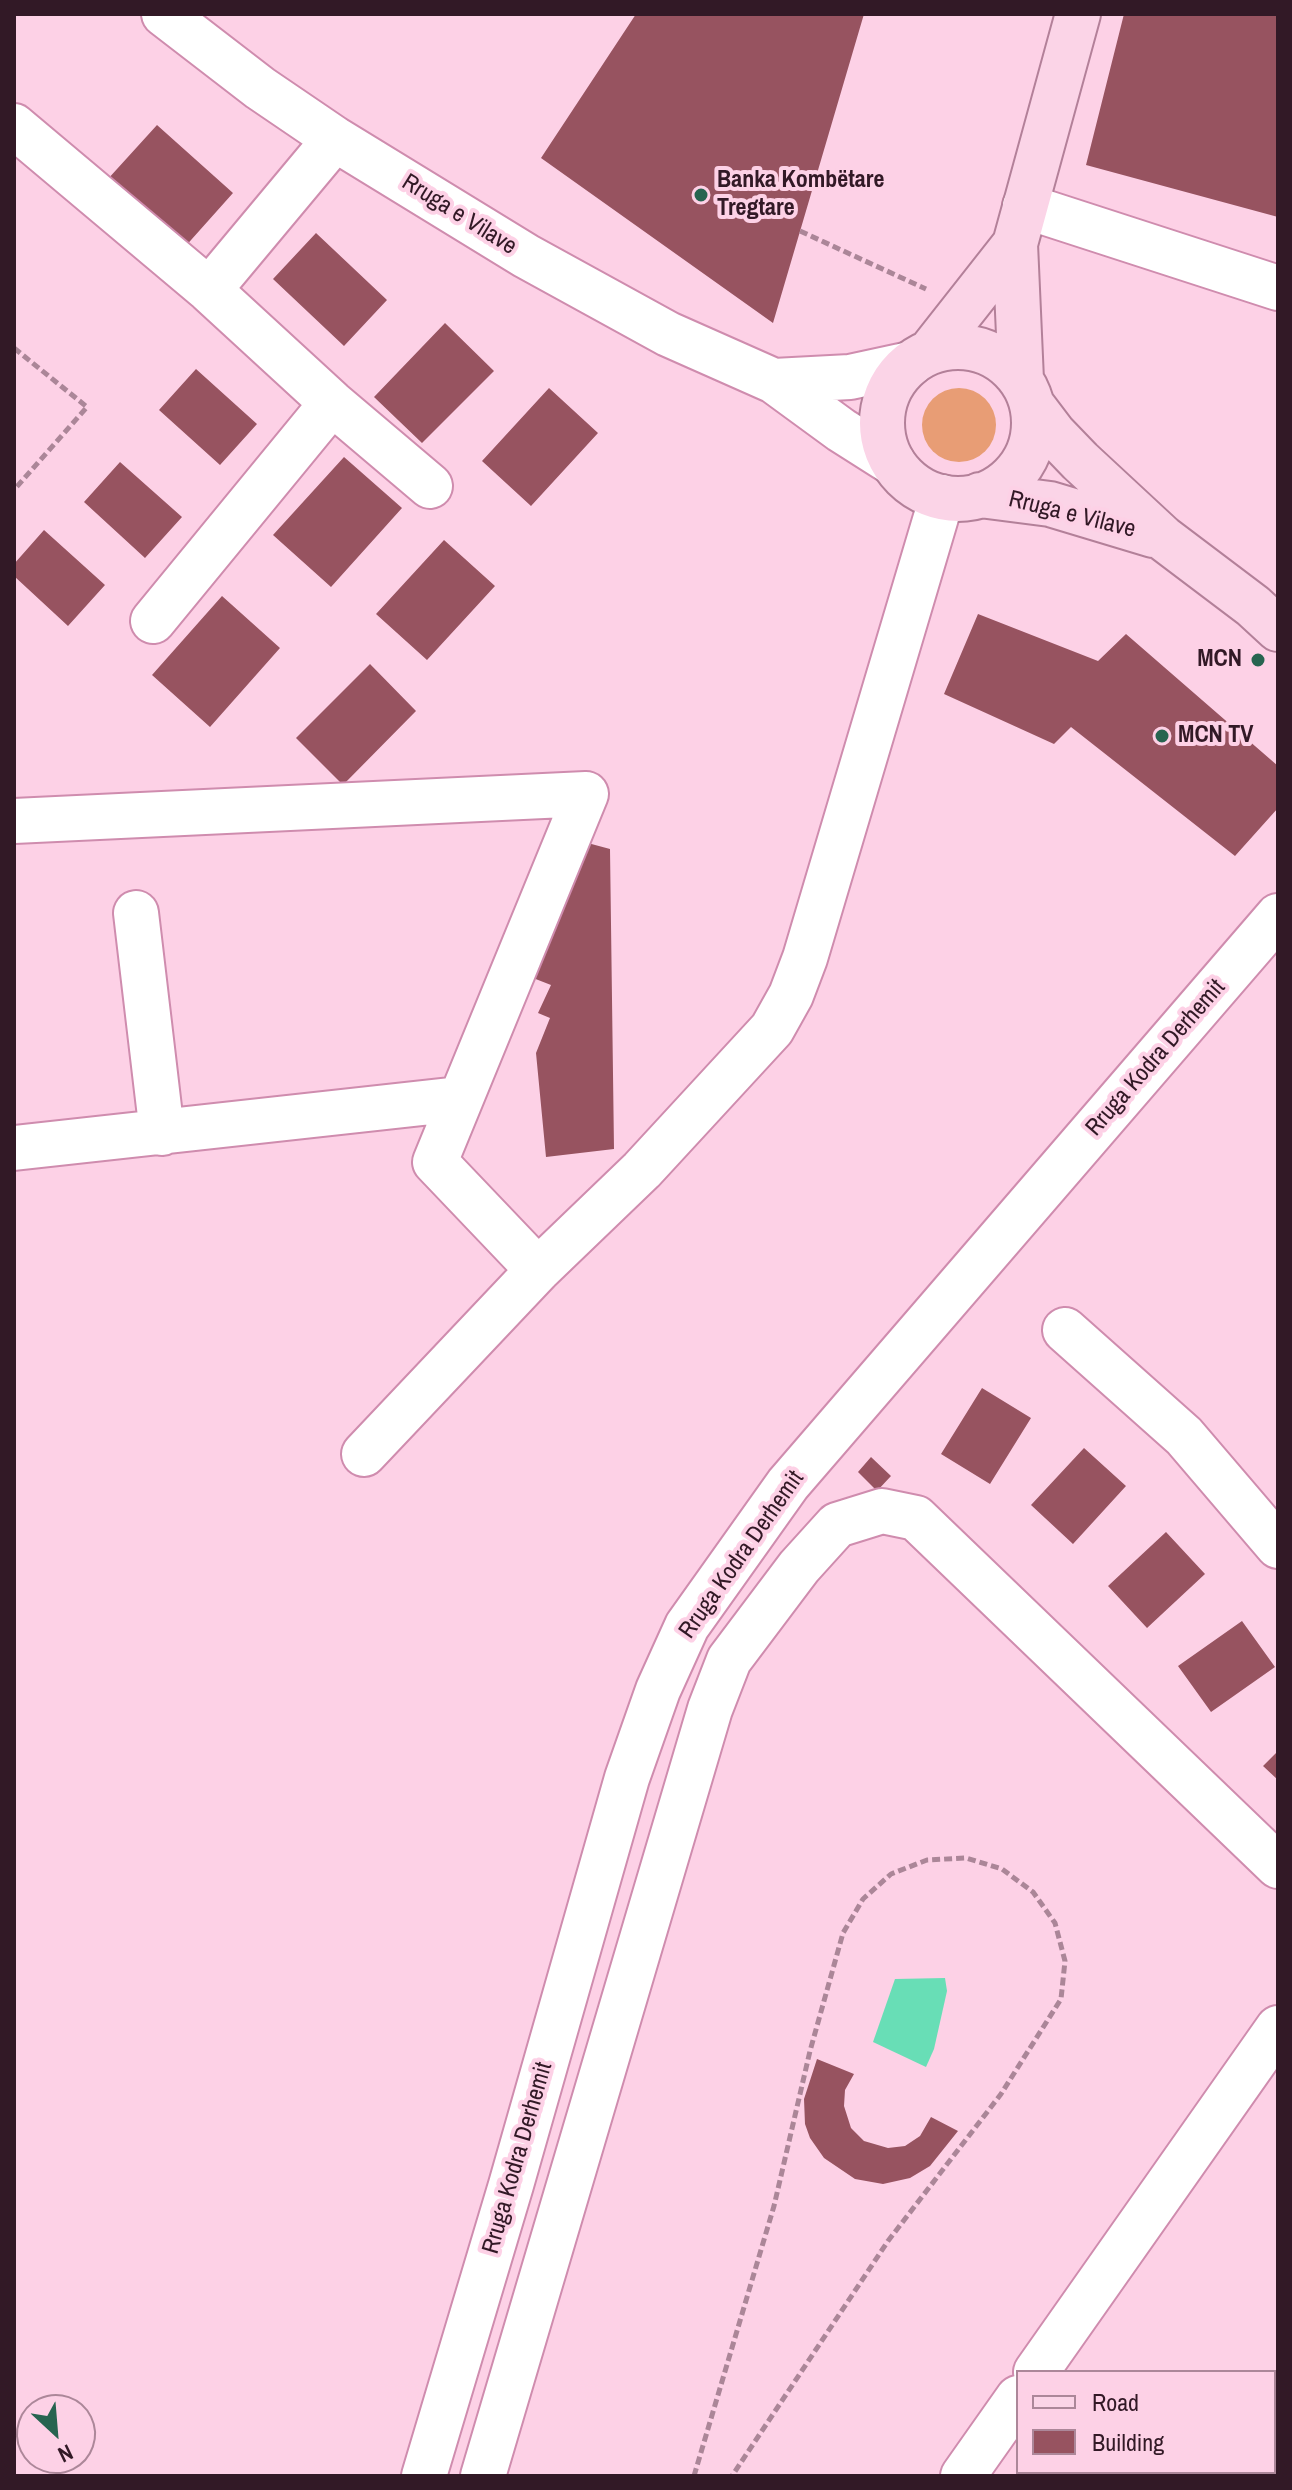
<!DOCTYPE html>
<html>
<head>
<meta charset="utf-8">
<style>
  body { margin:0 }
  #map { position:relative; width:1292px; height:2490px; overflow:hidden; background:#fdd1e6; font-family:"Archivo Narrow",sans-serif }
  canvas { display:block }
  .frame { position:absolute; inset:0; border:16px solid #321926; pointer-events:none }
  .legend { position:absolute; left:1016px; top:2370px; width:260px; height:104px; box-sizing:border-box; background:#fdd1e6; border:2px solid #ac8799; margin:0; padding:10px 14px; list-style:none; font-size:24px; color:#321926 }
  .legend li { display:flex; align-items:center; gap:16px; height:40px }
  .legend b { width:40px; border:2px solid #ac8799 }
  .north { position:absolute; left:16px; top:2394px; width:80px; height:80px; box-sizing:border-box; background:#fdd1e6; border:2px solid #ac8799; border-radius:50%; rotate:154deg; font-size:22px; font-weight:700; line-height:32px; text-align:center; color:#321926 }
  .north::after { content:''; display:block; margin:auto; width:28px; height:36px; background:#276450; clip-path:polygon(50% 0,100% 100%,50% 72%,0 100%) }
</style>
</head>
<body>
<div id="map">
<canvas width="1292" height="2490"></canvas>
<div class="frame"></div>
<ul class="legend">
<li><b style="height:10px;background:#fbd4e7"></b>Road</li>
<li><b style="height:22px;background:#975360"></b>Building</li>
</ul>
<div class="north">N</div>
</div>
<script>
const ctx = document.querySelector('canvas').getContext('2d');
ctx.lineJoin = 'round';
function fill(path, color) {
  ctx.fillStyle = color;
  ctx.fill(path, 'evenodd');
}
function shape(rows) {
  const path = new Path2D();
  for (const r of rows) {
    if (r.length === 3) {
      path.moveTo(r[0] + r[2], r[1]);
      path.arc(r[0], r[1], r[2], 0, 2 * Math.PI);
      continue;
    }
    path.moveTo(r[0], r[1]);
    for (let i = 2; i < r.length; i += 2) path.lineTo(r[i], r[i + 1]);
  }
  return path;
}
function stroke(path, color, width, dash) {
  ctx.strokeStyle = color;
  ctx.lineWidth = width;
  ctx.lineCap = dash ? 'butt' : 'round';
  ctx.setLineDash(dash || []);
  ctx.stroke(path);
}
function drawText(font, color, halo, rows, align = 'center') {
  ctx.font = font + ' "Archivo Narrow",sans-serif';
  ctx.lineWidth = 8;
  ctx.setLineDash([]);
  ctx.textBaseline = 'middle';
  ctx.strokeStyle = halo;
  ctx.fillStyle = color;
  for (const [text, x, y, turn = 0] of rows) {
    ctx.save();
    ctx.translate(x, y);
    ctx.rotate((+turn || 0) * Math.PI / 180);
    ctx.textAlign = isNaN(turn) ? turn : align;
    if (halo) ctx.strokeText(text, 0, 0);
    ctx.fillText(text, 0, 0);
    ctx.restore();
  }
}
fill(shape([
  [959,425,37]
]), '#e89d75');
fill(shape([
  [945,1978,947,1991,934,2049,926,2067,873,2042,895,1979]
]), '#68deb6');
fill(shape([
  [636,14,864,14,773,323,541,158],
  [1124,14,1278,14,1278,217,1086,165],
  [157,125,233,193,183,249,107,180],
  [316,233,387,300,344,346,273,279],
  [445,323,494,371,422,443,374,397],
  [196,369,257,424,220,465,159,410],
  [549,388,598,433,531,506,482,461],
  [344,457,402,508,331,587,273,535],
  [120,462,182,517,145,558,84,502],
  [44,530,105,585,68,626,14,576,14,564],
  [444,540,495,586,427,660,376,614],
  [222,596,280,648,210,727,152,675],
  [978,614,1098,661,1126,634,1278,766,1278,808,1235,856,1071,727,1054,744,944,694],
  [370,664,416,711,343,785,296,738],
  [584,842,610,849,614,1149,546,1157,536,1053,550,1018,538,1013,551,985,533,978],
  [982,1388,1031,1418,990,1484,941,1454],
  [1084,1448,1126,1486,1073,1544,1031,1505],
  [871,1457,891,1476,877,1491,858,1472],
  [1166,1532,1205,1574,1147,1628,1108,1586],
  [1242,1621,1275,1667,1211,1712,1178,1666],
  [1278,1751,1278,1780,1263,1766],
  [817,2059,854,2074,845,2090,844,2106,851,2128,864,2141,888,2148,905,2146,920,2136,931,2117,958,2131,930,2166,910,2178,883,2184,855,2179,824,2158,810,2138,805,2124,804,2099]
]), '#975360');
const minor = shape([
  [164,14,260,88,335,139,526,256,668,334,774,381,841,430,893,463],
  [14,126,209,290,332,403,430,486],
  [1025,206,1278,288],
  [209,290,335,139],
  [774,381,850,377,910,364],
  [153,621,332,403],
  [14,821,586,794,435,1162,538,1270],
  [136,913,162,1133],
  [14,1148,459,1099],
  [1065,1330,1184,1436,1278,1546],
  [364,1454,538,1270,642,1170,772,1029,791,995,805,958,942,497],
  [1036,2372,1278,2028],
  [424,2476,511,2185,627,1778,658,1690,687,1626,788,1484,1278,916],
  [483,2476,710,1709,729,1660,799,1567,837,1525,882,1511,916,1518,1278,1866],
  [963,2476,1018,2398]
]);
const major = shape([
  [958,423,76],
  [930,352,1015,244],
  [1021,380,1015,244,1078,14],
  [1032,405,1054,434,1080,461,1163,538,1253,606,1278,629],
  [980,495,1050,504,1153,535]
]);
stroke(minor, '#cf8cae', 48);
stroke(major, '#b38099', 48);
stroke(shape([
  [800,231,926,289],
  [14,348,87,407,14,490],
  [694,2476,774,2206,810,2051,843,1933,863,1899,891,1874,927,1860,966,1858,1002,1869,1033,1892,1055,1923,1065,1961,1061,1999,1001,2094,888,2241,732,2476]
]), '#ab8698', 5, [8, 4]);
stroke(minor, '#fff', 44);
stroke(major, '#fbd4e7', 44);
for (const [x, y, r, color] of [
  [701,195,8,"#276450"],
  [1258,660,8,"#276450"],
  [1162,736,8,"#276450"]
]) {
  const dot = new Path2D();
  dot.arc(x, y, r, 0, 2 * Math.PI);
  ctx.fillStyle = color;
  ctx.fill(dot);
  stroke(dot, '#fdd1e6', 3);
}
drawText('bold 24px', '#321926', '#fdd1e6', [
  ["Banka Kombëtare",717,181],
  ["Tregtare",717,209],
  ["MCN",1242,660,"right"],
  ["MCN TV",1178,736]
], 'left');
drawText('24px', '#321926', '#fdd1e6', [
  ["Rruga e Vilave",459,215,32],
  ["Rruga e Vilave",1072,515,14],
  ["Rruga Kodra Derhemit",1156,1058,-49],
  ["Rruga Kodra Derhemit",742,1555,-55],
  ["Rruga Kodra Derhemit",518,2158,-74]
]);
</script>
</body>
</html>
